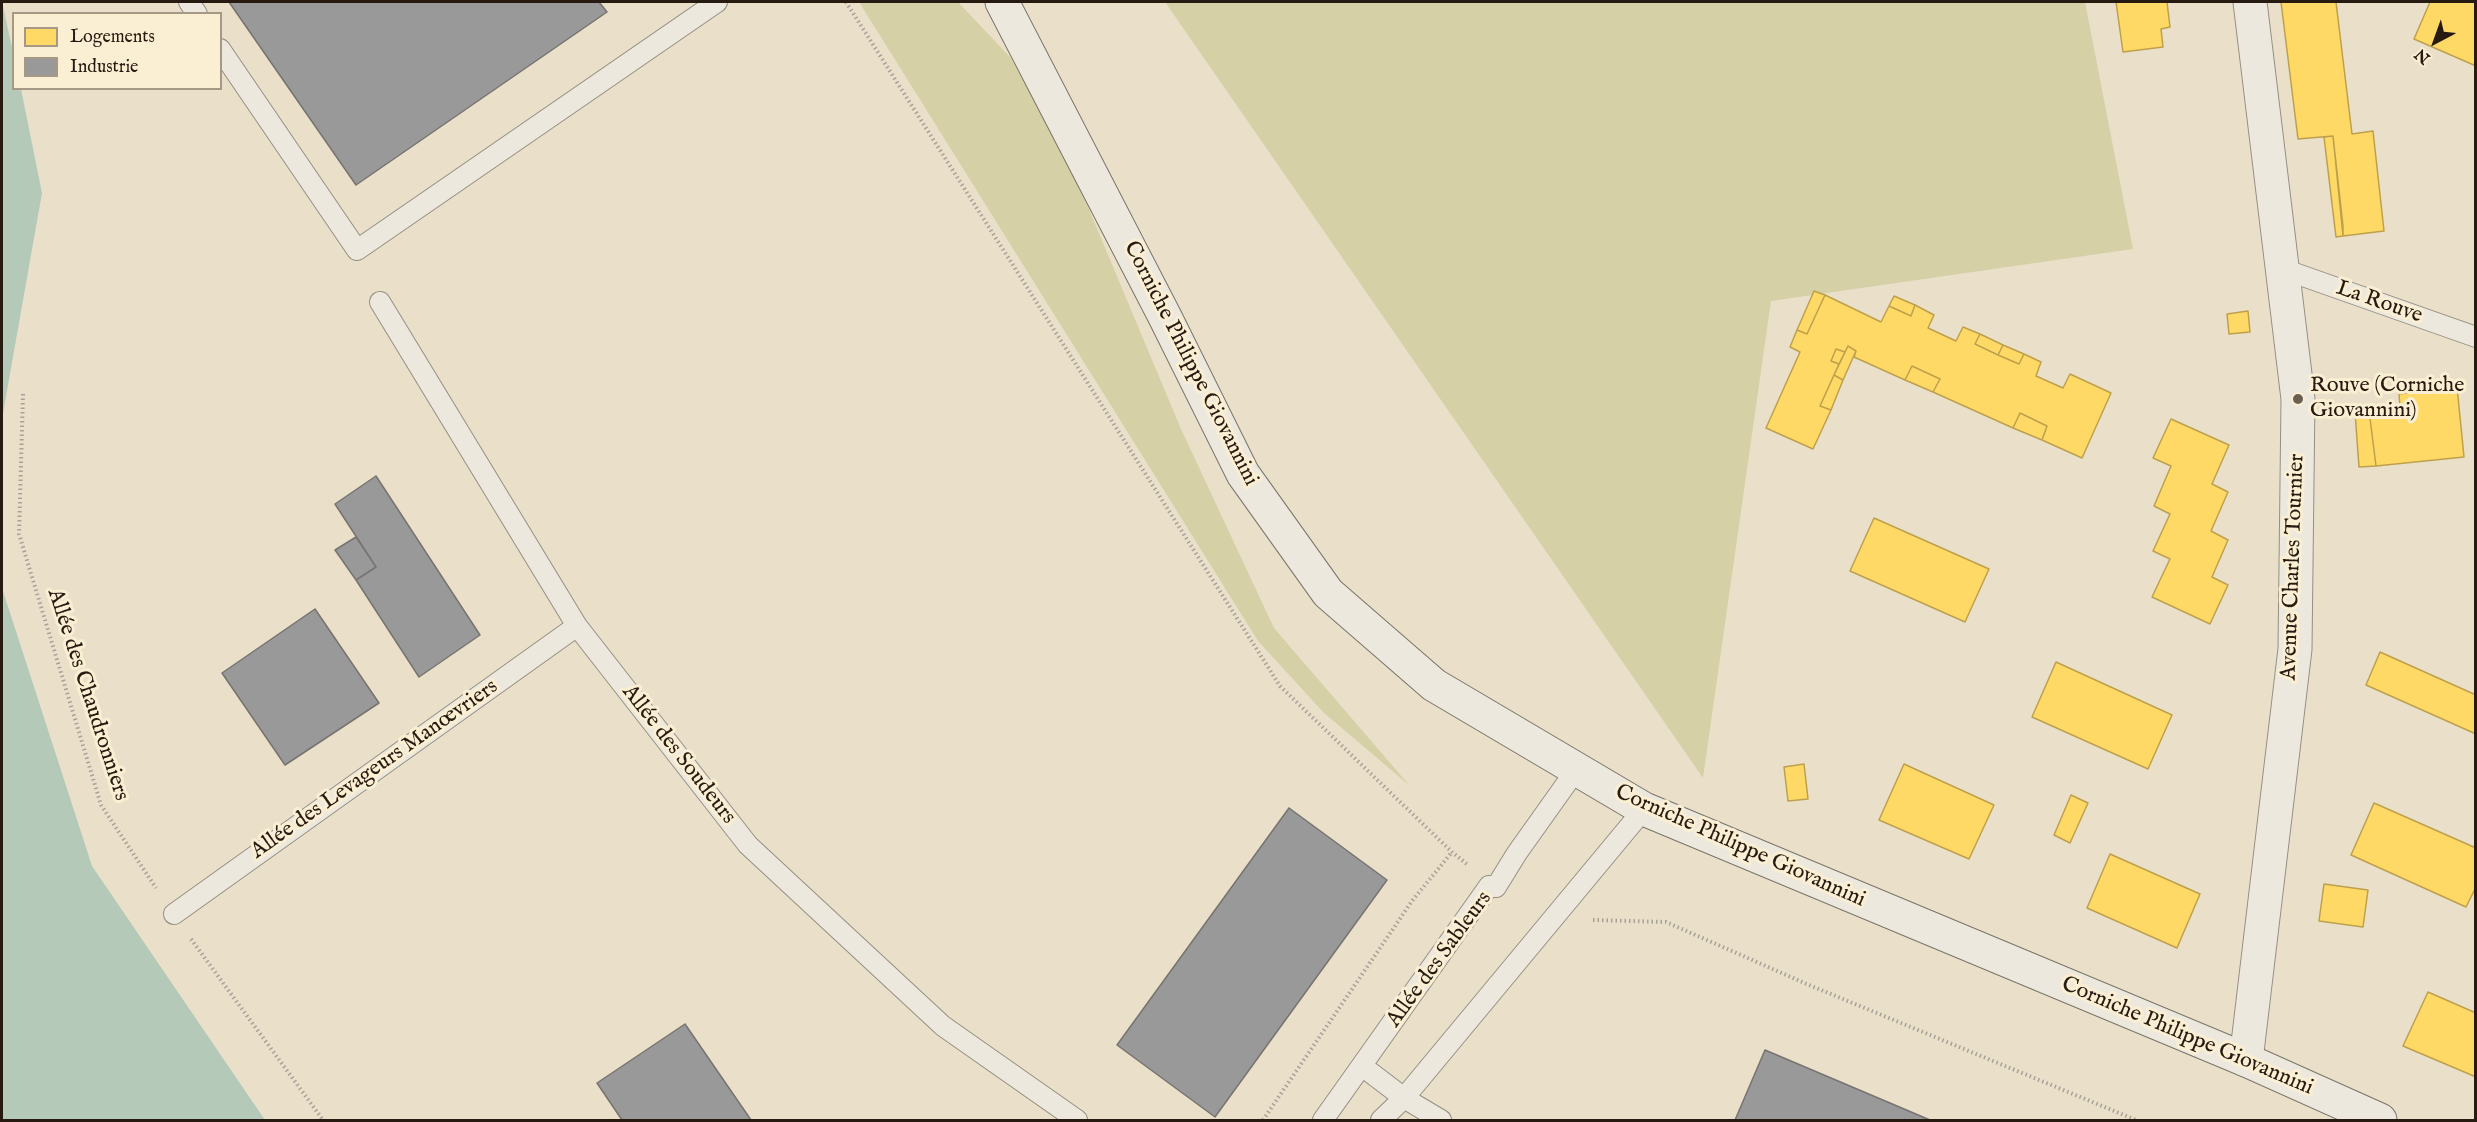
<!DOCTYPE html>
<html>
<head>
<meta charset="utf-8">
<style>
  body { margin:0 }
  #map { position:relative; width:2477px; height:1122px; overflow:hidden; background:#eae0ca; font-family:"IM FELL English",serif }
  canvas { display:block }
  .frame { position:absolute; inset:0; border:3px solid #261a11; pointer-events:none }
  .legend { position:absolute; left:12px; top:12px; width:210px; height:78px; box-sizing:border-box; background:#faeed3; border:2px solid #a59985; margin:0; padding:8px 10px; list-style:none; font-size:18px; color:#261a11 }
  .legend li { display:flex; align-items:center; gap:12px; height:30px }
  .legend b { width:30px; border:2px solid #a59985 }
  .north { position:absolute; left:2405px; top:12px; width:60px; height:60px; -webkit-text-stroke:4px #faeed3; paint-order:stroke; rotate:221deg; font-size:16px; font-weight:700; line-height:24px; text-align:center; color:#261a11 }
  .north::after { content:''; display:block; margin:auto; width:21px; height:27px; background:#261a11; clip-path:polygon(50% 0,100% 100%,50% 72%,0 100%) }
</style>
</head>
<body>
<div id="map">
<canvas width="2477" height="1122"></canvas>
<div class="frame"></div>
<ul class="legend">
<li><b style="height:16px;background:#ffd966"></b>Logements</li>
<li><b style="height:16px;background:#999"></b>Industrie</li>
</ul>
<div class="north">N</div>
</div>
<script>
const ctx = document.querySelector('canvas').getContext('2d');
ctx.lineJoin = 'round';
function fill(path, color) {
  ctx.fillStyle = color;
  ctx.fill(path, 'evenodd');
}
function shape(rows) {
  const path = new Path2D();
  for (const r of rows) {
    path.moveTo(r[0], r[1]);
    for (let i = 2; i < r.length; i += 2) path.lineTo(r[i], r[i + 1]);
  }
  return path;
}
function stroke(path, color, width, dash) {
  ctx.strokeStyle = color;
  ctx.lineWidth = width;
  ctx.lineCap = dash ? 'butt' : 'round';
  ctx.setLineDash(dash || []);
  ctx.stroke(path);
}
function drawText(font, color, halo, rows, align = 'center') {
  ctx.font = font + ' "IM FELL English",serif';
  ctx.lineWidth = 6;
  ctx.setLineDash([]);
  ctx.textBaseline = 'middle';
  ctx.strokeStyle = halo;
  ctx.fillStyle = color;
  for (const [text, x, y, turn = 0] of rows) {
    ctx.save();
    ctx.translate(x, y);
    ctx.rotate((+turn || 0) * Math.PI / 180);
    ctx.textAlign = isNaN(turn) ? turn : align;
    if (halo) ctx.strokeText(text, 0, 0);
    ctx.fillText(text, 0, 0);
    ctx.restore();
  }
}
fill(shape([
  [859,2,958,2,1010,57,1070,164,1181,429,1274,628,1410,786,1324,713,1258,641],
  [1165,2,2085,2,2133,249,1771,301,1703,778]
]), '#d6d0a7');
fill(shape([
  [2,2,13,52,14,88,21,89,42,193,2,419],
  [2,588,92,866,265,1120,2,1120]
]), '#b4c9b8');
const homes = shape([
  [2116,2,2167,2,2170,27,2161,29,2163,47,2123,52,2116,2],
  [2281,2,2336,2,2352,134,2373,131,2384,231,2343,236,2333,136,2298,139,2281,2],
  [2430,2,2476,2,2476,66,2414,39,2430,2],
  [2333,136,2343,226,2343,236,2336,237,2324,137,2333,136],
  [1814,291,1825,295,1807,334,1797,330,1814,291],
  [1825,295,1881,322,1889,306,1911,316,1915,305,1934,315,1928,328,1956,341,1963,327,1980,334,1975,344,1998,355,2019,364,2024,354,2041,362,2036,376,2063,388,2070,374,2111,393,2082,458,2042,440,2047,426,2020,413,2013,428,1933,392,1940,379,1912,366,1905,380,1854,357,1856,351,1848,346,1845,352,1836,349,1831,361,1839,364,1820,406,1831,410,1813,449,1766,428,1800,352,1790,347,1797,330,1807,334,1825,295],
  [1894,296,1915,305,1911,316,1889,306,1894,296],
  [2248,311,2250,332,2229,334,2227,314,2248,311],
  [1980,334,2003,345,1998,355,1975,344,1980,334],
  [2003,345,2024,354,2019,364,1998,355,2003,345],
  [1848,346,1856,351,1843,380,1834,375,1848,346],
  [1836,349,1845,352,1839,364,1831,361,1836,349],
  [1912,366,1940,379,1933,392,1905,380,1912,366],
  [1834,375,1843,380,1831,410,1820,406,1834,375],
  [2457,387,2464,457,2376,466,2369,410,2400,407,2399,394,2457,387],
  [2369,410,2376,466,2359,467,2355,412,2369,410],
  [2020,413,2047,426,2042,440,2013,428,2020,413],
  [2171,419,2229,445,2212,484,2228,492,2211,531,2228,540,2212,577,2228,585,2210,624,2152,597,2170,559,2153,551,2170,514,2154,506,2171,466,2153,458,2171,419],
  [1874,518,1989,569,1965,622,1850,571,1874,518],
  [2380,652,2476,695,2476,734,2366,685,2380,652],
  [2056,662,2172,715,2148,769,2032,717,2056,662],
  [1804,764,1808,799,1788,801,1784,767,1804,764],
  [1904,764,1994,805,1969,859,1879,820,1904,764],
  [2071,795,2088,803,2070,843,2054,835,2071,795],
  [2374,803,2476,848,2476,887,2466,907,2351,855,2374,803],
  [2110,854,2200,894,2177,948,2087,908,2110,854],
  [2324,884,2368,890,2363,927,2319,921,2324,884],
  [2428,992,2476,1013,2476,1077,2403,1046,2428,992]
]);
fill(homes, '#ffd966');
stroke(homes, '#bea04c', 1.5);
const industry = shape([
  [229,2,599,2,607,12,356,185,229,2],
  [376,476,480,635,419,677,356,580,376,567,335,504,376,476],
  [356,537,376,567,356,580,335,550,356,537],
  [315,609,379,703,285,765,222,673,315,609],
  [1289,808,1387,880,1215,1117,1117,1045,1289,808],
  [685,1024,751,1120,622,1120,597,1083,685,1024],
  [1765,1050,1930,1120,1735,1120,1765,1050]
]);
fill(industry, '#999');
stroke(industry, '#767370', 1.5);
const service = shape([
  [189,2,197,14],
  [220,49,357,250,717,2],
  [2283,269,2476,337],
  [380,302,577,626,748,845,943,1026,1077,1120],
  [174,914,577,626],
  [1362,1066,1404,1098,1441,1120],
  [1323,1120,1489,886,1496,887,1517,853,1576,770],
  [1381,1120,1404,1098,1644,809]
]);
const minor = shape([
  [2246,1060,2295,649,2298,399,2250,2]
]);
const secondary = shape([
  [1002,2,1165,317,1243,474,1328,593,1434,685,1644,809,2246,1060,2380,1120]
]);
stroke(service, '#958f81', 22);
stroke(minor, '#958f81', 35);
stroke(secondary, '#7a7468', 35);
stroke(shape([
  [846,2,1280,686,1452,852,1468,865],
  [23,394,19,534,101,805,156,888],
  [1593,920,1666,922,1809,985,2136,1120],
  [191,939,323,1120],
  [1263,1120,1412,901,1452,852]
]), '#a7a198', 4, [1.5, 3]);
stroke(service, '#ede8dd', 20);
stroke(minor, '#ede8dd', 33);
stroke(secondary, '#ede8dd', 33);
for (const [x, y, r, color] of [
  [2298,399,6,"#6b5f52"]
]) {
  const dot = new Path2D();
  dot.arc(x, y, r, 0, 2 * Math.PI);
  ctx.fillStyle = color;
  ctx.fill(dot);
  stroke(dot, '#faeed3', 2);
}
drawText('22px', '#261a11', '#faeed3', [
  ["La Rouve",2379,303,19],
  ["Corniche Philippe Giovannini",1190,364,63],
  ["Avenue Charles Tournier",2294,567,-88],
  ["Allée des Chaudronniers",87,695,72],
  ["Allée des Soudeurs",678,755,52],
  ["Allée des Levageurs Manœvriers",375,770,-35],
  ["Corniche Philippe Giovannini",1740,847,24],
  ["Allée des Sableurs",1440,960,-54],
  ["Corniche Philippe Giovannini",2187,1037,23]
]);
drawText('22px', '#261a11', '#faeed3', [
  ["Rouve (Corniche",2310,386],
  ["Giovannini)",2310,411]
], 'left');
</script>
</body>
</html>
